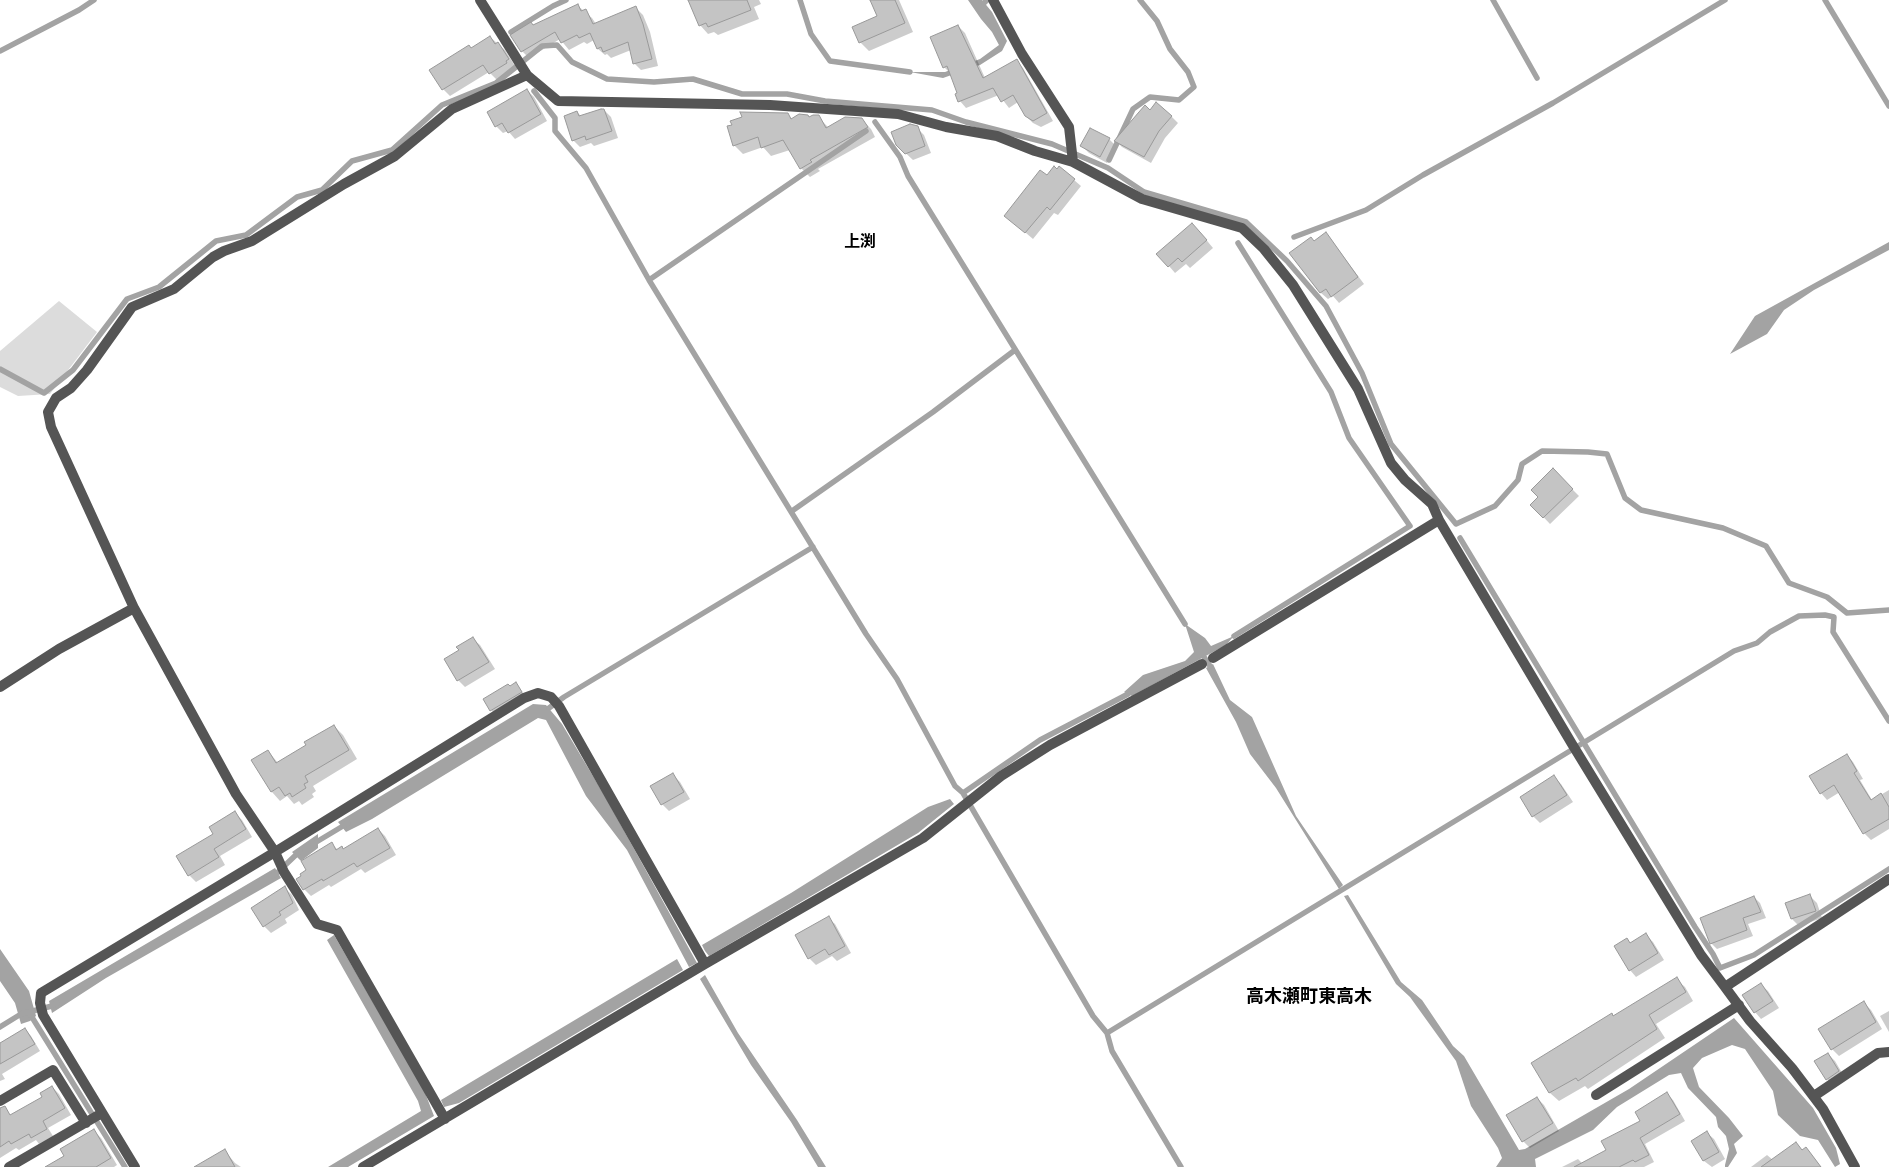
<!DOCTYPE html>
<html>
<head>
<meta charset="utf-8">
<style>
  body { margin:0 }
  canvas { display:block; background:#fff }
</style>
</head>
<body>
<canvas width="1889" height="1167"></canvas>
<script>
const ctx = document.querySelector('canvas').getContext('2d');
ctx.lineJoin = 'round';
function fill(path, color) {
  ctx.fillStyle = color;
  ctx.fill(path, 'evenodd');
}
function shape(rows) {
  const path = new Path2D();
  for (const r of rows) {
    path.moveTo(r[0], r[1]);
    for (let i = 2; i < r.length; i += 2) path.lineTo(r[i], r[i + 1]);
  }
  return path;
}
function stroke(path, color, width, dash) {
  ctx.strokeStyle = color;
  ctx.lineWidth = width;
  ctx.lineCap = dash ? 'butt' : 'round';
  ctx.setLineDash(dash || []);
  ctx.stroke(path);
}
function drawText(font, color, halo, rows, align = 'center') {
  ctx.font = font + ' "Golos Text","Noto Sans JP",sans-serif';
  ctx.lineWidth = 4.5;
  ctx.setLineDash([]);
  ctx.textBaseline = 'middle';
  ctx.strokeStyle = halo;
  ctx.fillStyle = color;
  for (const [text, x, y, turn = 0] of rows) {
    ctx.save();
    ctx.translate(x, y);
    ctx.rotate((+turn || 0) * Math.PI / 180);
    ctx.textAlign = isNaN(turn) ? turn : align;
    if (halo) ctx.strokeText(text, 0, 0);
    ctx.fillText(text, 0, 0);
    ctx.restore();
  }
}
fill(shape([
  [59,301,97,332,50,394,18,396,0,387,0,351]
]), '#dcdcdc');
fill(shape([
  [968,0,982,0,992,12,1007,41,1002,51,980,65,943,78,910,72,945,72,980,59,999,45,992,32,981,19],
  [1889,242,1889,250,1814,290,1784,310,1767,334,1730,354,1755,316],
  [1185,624,1205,638,1211,646,1234,636,1226,645,1132,696,1124,692,1143,675,1185,661,1194,652],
  [1213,664,1230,700,1252,717,1296,816,1343,885,1339,889,1276,788,1250,754,1236,722,1206,668],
  [533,704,546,705,562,724,606,798,697,963,689,967,627,850,586,796,546,720,538,718,372,819,346,832,338,822],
  [950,799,954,804,918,833,709,956,705,951,702,945,791,893,928,807],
  [318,834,318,848,301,861,292,852],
  [275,868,281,878,106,978,52,1013,49,1001],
  [1348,895,1401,982,1422,1000,1453,1046,1464,1056,1519,1150,1525,1149,1629,1089,1734,1018,1813,1108,1836,1148,1840,1164,1835,1167,1818,1140,1800,1136,1778,1115,1773,1091,1745,1049,1732,1045,1702,1058,1693,1068,1699,1087,1729,1118,1743,1136,1734,1144,1737,1153,1728,1167,1725,1167,1725,1165,1729,1149,1726,1136,1718,1127,1716,1117,1688,1088,1681,1073,1669,1075,1617,1107,1593,1130,1535,1159,1536,1167,1496,1167,1502,1158,1498,1148,1471,1106,1456,1061,1410,997,1396,984,1344,896],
  [334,935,424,1090,434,1116,348,1167,328,1167,421,1111,418,1101,327,940],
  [0,949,29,991,36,1016,30,1021,21,1024,15,1003,0,981],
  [677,959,683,970,459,1103,444,1107,441,1100],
  [705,975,738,1033,797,1120,826,1167,818,1167,791,1122,751,1065,700,979]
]), '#a3a3a3');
fill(shape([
  [690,0,759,0,761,4,754,7,759,19,718,35,714,32,708,34,700,25],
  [881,0,899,0,913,32,869,51,860,42,878,17],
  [577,5,592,18,596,24,636,8,643,15,650,32,658,66,641,70,634,63,631,50,611,58,607,54,605,55,598,49,594,40,587,44,584,42,569,50,560,39,529,58,522,51,534,26],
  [958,26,965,33,985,78,1016,61,1023,68,1053,121,1041,127,1033,123,1026,116,1018,102,1009,108,999,95,966,108,960,101,959,93,952,75,944,67,932,37],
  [490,37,505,50,515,66,512,68,513,70,497,80,489,72,450,96,443,89,472,49],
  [527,90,534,97,547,121,515,139,508,131,503,133,496,126,488,112],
  [604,110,611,117,618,138,594,146,591,143,580,147,573,140,577,112,582,117],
  [1150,111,1171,116,1178,123,1165,138,1151,163,1122,147,1116,141],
  [788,114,792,119,818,117,829,128,862,120,871,129,875,137,818,169,820,171,810,177,801,168,790,150,771,156,763,147,743,154,734,145],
  [917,128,924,135,931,153,913,160,897,145],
  [1109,139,1116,146,1107,163,1089,153,1082,146],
  [1047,177,1074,180,1081,186,1058,215,1054,213,1033,239,1006,216],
  [1199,231,1213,248,1190,268,1186,264,1175,273,1169,266],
  [1326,233,1364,284,1339,303,1333,296,1328,299,1321,293,1291,254,1314,242],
  [1553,470,1579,496,1550,524,1532,505,1540,497],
  [473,639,480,645,495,669,465,687,458,680,446,660,460,651],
  [516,684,528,699,498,717,491,710],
  [334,726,343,735,357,759,313,786,316,791,312,794,314,797,302,805,299,801,294,804,287,796,280,801,272,792,253,760,268,751,278,763,308,745],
  [1847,755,1853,762,1863,779,1860,780,1872,800,1889,790,1889,829,1871,840,1864,833,1840,792,1827,800,1821,793],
  [673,775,680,782,690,799,669,811,662,804],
  [1554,777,1561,784,1573,802,1540,823,1533,816],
  [235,813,242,820,252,837,220,856,225,865,196,882,189,875,215,834],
  [378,829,385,836,396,855,365,873,361,869,331,887,329,885,311,896,304,889,308,871,332,844,338,850,344,850],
  [285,888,292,895,299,910,285,919,287,923,271,933,264,926],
  [1810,896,1817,903,1822,918,1799,926,1792,919,1787,904],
  [1754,897,1760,903,1766,918,1748,924,1753,936,1717,949,1711,943],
  [828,918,835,924,851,953,837,961,832,956,816,965,809,958],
  [1646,935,1653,942,1664,960,1636,977,1630,970,1627,940,1631,944],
  [1676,979,1685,987,1693,1001,1656,1024,1665,1038,1588,1089,1585,1086,1559,1101,1550,1093,1533,1064,1612,1014,1614,1017],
  [1761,985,1768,991,1779,1008,1761,1019,1755,1012],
  [1864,1003,1871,1010,1882,1029,1839,1056,1832,1049],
  [1889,1011,1889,1032,1880,1016],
  [25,1029,31,1036,40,1051,2,1074,5,1079,0,1081,0,1044],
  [1828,1054,1835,1061,1845,1078,1834,1086,1827,1079],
  [52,1087,59,1094,71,1115,48,1128,53,1136,39,1144,36,1140,19,1150,16,1148,0,1158,0,1118,11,1116,44,1097],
  [1667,1094,1673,1100,1685,1121,1645,1144,1654,1162,1644,1167,1562,1167,1578,1159,1583,1164,1608,1151,1642,1121],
  [1537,1098,1544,1105,1559,1131,1530,1148,1523,1141,1508,1116],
  [94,1131,101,1138,117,1165,114,1167,47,1167,65,1156],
  [1707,1133,1714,1139,1725,1159,1712,1167,1704,1161,1693,1141],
  [1796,1144,1803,1151,1806,1149,1821,1167,1751,1167,1767,1155,1773,1160],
  [224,1150,235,1163,241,1167,197,1167]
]), '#0003');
stroke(shape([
  [800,0,811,34,830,61,910,72],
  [1493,0,1537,78],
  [1825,0,1889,106],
  [984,3,987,0],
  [511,32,553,6,566,0],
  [0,51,79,10,94,0],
  [534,91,555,118,555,131,586,168,649,280,866,634,897,679,955,786,963,793],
  [875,122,900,157,908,176,1185,624],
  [1109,160,1133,109,1150,97,1179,100,1194,87,1188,72,1170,49,1157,21,1140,0],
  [1294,237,1366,210,1423,175,1553,103,1725,0],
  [649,280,866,131],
  [0,369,44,393,73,370,127,299,159,287,216,241,246,235,297,197,322,190,352,161,392,150,442,105,496,83,542,46,557,45,572,62,607,79,654,82,693,79,742,94,787,94,825,101,932,110,966,122,1052,144,1108,168,1144,192,1246,222,1287,261,1326,306,1362,373,1391,444,1456,524,1495,506,1518,480,1522,464,1542,451,1588,452,1607,454,1625,498,1641,510,1723,528,1766,546,1789,583,1827,597,1847,613,1889,610],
  [792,511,933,412,1015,350],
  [1460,538,1695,927,1713,954,1720,968,1754,955,1889,869],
  [1234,636,1410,526,1349,438,1331,392,1238,243],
  [1204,657,1210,666],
  [1128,694,1040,740,963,793,1093,1016,1107,1033,1112,1051,1181,1167],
  [549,708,564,697,813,547],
  [313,844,348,823],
  [272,876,278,872,300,851],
  [30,1014,125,1167],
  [0,1027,21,1014,52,1006,57,1003],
  [1107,1033,1734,651,1757,643,1770,632,1799,616,1825,615,1834,617,1833,632,1889,721]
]), '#a3a3a3', 5.5);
const building = shape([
  [688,0,747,0,751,10,708,27,706,23,699,26,688,0],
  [870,0,895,0,905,23,859,43,852,27,877,16,870,0],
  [578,4,581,11,586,9,593,24,636,6,643,24,652,59,633,64,628,42,603,52,601,47,597,49,590,33,579,38,577,35,561,43,555,32,521,52,510,35,531,22,533,25,578,4],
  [958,25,983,78,1017,59,1047,113,1033,121,1025,116,1013,95,1001,102,993,88,958,102,955,94,957,93,947,66,943,68,930,37,958,25],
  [490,36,495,44,498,42,509,59,506,61,507,63,489,74,483,65,442,90,429,70,469,45,471,48,490,36],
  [527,89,541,114,508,133,502,123,495,127,487,112,527,89],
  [1156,102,1172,116,1159,131,1144,157,1114,141,1145,105,1150,110,1156,102],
  [601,109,604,109,612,131,586,140,585,136,572,141,564,116,577,111,579,116,601,109],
  [740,112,788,113,791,119,799,114,808,115,809,117,813,115,819,115,826,128,845,117,862,118,868,127,810,160,812,162,800,169,783,140,761,148,758,137,733,146,727,126,732,125,730,121,742,117,740,112],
  [910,124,918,126,925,146,905,154,896,145,891,132,910,124],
  [1090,128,1110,138,1100,157,1080,146,1090,128],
  [1054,166,1057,169,1059,166,1075,179,1050,210,1047,207,1025,233,1004,216,1040,170,1047,175,1054,166],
  [1192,223,1207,240,1182,262,1178,258,1168,267,1156,254,1192,223],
  [1326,232,1358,277,1331,297,1326,289,1320,293,1289,253,1311,237,1314,241,1326,232],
  [1553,468,1573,489,1543,518,1530,505,1538,497,1531,490,1553,468],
  [473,637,489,662,457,681,444,659,459,650,456,647,473,637],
  [516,682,522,692,490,711,483,699,508,684,510,686,516,682],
  [334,725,349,750,305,776,308,782,304,784,306,788,292,797,290,793,285,796,279,787,271,792,251,760,268,750,276,763,306,745,304,742,334,725],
  [1847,754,1857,771,1854,773,1871,800,1881,793,1889,807,1889,819,1863,834,1834,785,1820,794,1809,776,1847,754],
  [673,773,684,792,661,805,650,786,673,773],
  [1554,775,1567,795,1532,817,1520,797,1554,775],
  [235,811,246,829,214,849,219,857,188,876,176,856,213,834,209,827,235,811],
  [378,828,390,848,357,867,354,863,323,881,322,879,303,890,296,879,301,876,300,874,306,870,301,861,332,842,336,850,342,846,343,849,378,828],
  [285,886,293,903,279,912,281,915,263,927,251,908,285,886],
  [1810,894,1816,911,1791,919,1785,903,1810,894],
  [1754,896,1761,912,1743,918,1747,930,1710,944,1700,918,1754,896],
  [829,916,845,946,829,955,825,949,808,959,795,935,829,916],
  [1646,933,1658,953,1629,971,1614,946,1627,938,1630,943,1646,933],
  [1677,977,1686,992,1649,1015,1657,1029,1578,1081,1576,1078,1549,1093,1531,1063,1612,1013,1613,1016,1677,977],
  [1761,983,1773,1001,1754,1013,1742,995,1761,983],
  [1864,1001,1876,1022,1831,1050,1818,1029,1864,1001],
  [25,1028,35,1044,0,1064,0,1043,25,1028],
  [1828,1053,1839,1071,1826,1080,1814,1061,1828,1053],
  [52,1086,65,1108,43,1121,47,1129,31,1138,29,1134,11,1144,9,1141,0,1147,0,1108,5,1106,10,1115,42,1097,40,1093,52,1086],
  [1667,1092,1680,1114,1640,1138,1649,1155,1635,1162,1633,1160,1619,1167,1574,1167,1606,1150,1601,1141,1640,1121,1635,1112,1667,1092],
  [1537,1097,1553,1123,1522,1142,1506,1115,1537,1097],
  [94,1129,111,1158,96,1167,45,1167,64,1156,60,1149,94,1129],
  [1707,1131,1719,1152,1703,1161,1691,1141,1707,1131],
  [1796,1142,1802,1150,1806,1147,1821,1167,1761,1167,1796,1142],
  [225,1149,235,1167,194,1167,225,1149]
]);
fill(building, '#c4c4c4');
stroke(building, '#999', 1);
stroke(shape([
  [480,0,527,75,558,101,770,105,898,114,946,127,997,136,1035,151,1073,162,1142,199,1242,228,1264,249,1293,285,1358,389,1391,463,1405,480,1432,504,1439,520,1572,744,1701,955,1725,987],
  [993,0,1022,54,1069,127,1073,162],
  [1213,658,1439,520],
  [0,687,59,649,134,608],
  [1596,1095,1739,1005],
  [1814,1096,1878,1053,1889,1052],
  [0,1101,53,1070,86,1123],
  [445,1119,337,930,317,924,284,872,275,852,236,794,134,608,51,427,48,412,56,398,71,388,87,370,132,307,174,289,213,257,224,251,252,241,344,184,395,156,452,109,527,75],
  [9,1167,102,1113],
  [135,1167,43,1015,40,1003,41,993,275,852,524,698,538,693,551,697,559,706,705,964],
  [363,1167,705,964,923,838,1001,776,1050,745,1202,664],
  [1855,1167,1823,1109,1792,1068,1750,1021,1725,987,1889,879]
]), '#555', 10);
drawText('bold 16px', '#000', '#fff', [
  ["上渕",860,242]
]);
drawText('bold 18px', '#000', '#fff', [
  ["高木瀬町東高木",1309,996]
]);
</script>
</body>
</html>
